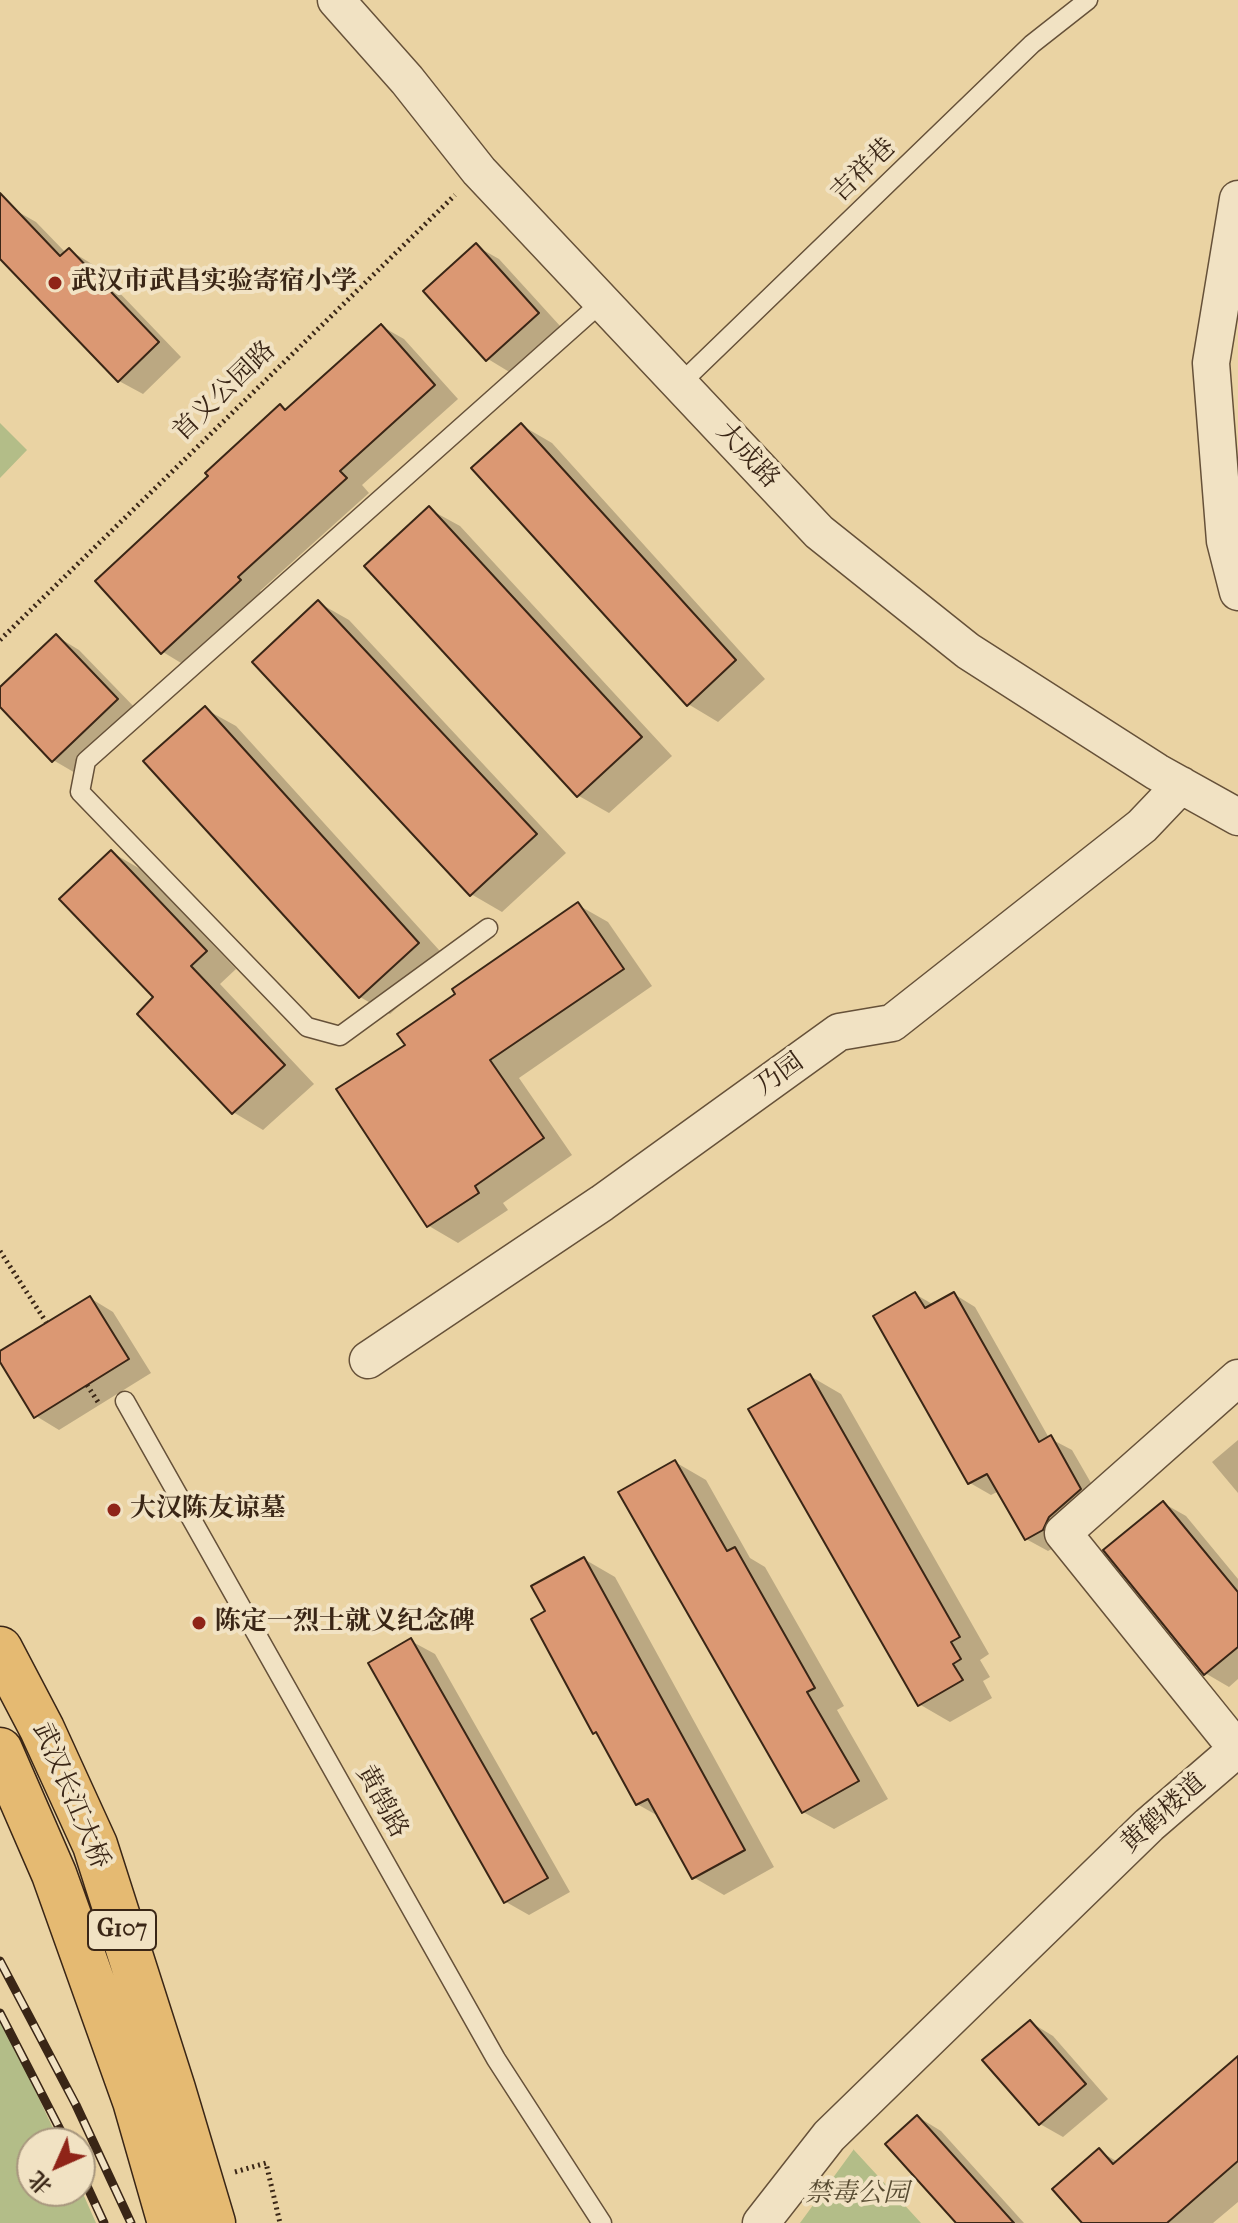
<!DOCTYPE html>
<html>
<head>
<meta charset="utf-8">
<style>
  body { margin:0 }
  #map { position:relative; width:1238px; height:2223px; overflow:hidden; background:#ead3a3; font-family:"IM FELL French Canon","Noto Serif SC",serif }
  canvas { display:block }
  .north { position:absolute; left:16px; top:2127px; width:80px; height:80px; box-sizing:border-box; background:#f1e2c3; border:2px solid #a8977e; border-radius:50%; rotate:225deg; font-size:22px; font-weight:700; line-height:32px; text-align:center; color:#3a2616 }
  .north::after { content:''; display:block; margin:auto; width:28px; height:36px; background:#8f2418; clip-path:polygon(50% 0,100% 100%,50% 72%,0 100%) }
</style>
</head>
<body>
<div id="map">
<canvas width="1238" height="2223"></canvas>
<div class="north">北</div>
</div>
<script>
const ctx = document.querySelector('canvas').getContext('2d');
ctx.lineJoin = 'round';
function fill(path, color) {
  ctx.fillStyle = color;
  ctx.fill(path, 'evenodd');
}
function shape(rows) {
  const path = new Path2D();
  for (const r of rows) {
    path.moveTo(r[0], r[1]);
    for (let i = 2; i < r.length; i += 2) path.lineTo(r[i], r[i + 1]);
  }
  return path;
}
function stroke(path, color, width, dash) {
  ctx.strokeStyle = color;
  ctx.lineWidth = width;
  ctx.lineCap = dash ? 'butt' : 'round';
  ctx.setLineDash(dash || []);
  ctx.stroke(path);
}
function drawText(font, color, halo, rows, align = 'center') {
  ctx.font = font + ' "IM FELL French Canon","Noto Serif SC",serif';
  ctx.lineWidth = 8;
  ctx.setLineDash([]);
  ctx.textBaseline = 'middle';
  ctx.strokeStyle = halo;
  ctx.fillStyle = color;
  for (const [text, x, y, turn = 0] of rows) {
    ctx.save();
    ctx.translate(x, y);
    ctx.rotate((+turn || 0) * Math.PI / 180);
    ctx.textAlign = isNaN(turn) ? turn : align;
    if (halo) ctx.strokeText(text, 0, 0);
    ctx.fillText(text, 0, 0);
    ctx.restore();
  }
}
fill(shape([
  [0,423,27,450,0,478],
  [0,2016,60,2143,32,2143,32,2191,80,2191,80,2187,96,2223,0,2223],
  [854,2149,854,2150,921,2223,800,2223]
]), '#b3bd88');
fill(shape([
  [13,209,36,222,66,253,69,250,92,264,181,357,143,394,119,381,0,256,0,221],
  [476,246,499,259,561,327,511,373,488,359],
  [381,326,404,339,458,399,362,485,369,493,260,591,263,594,186,666,163,652,211,476,280,407,287,411],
  [521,425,552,443,765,679,718,722,688,704],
  [429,509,460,526,672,756,609,813,579,796,367,566],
  [319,603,349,620,566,853,502,912,471,894],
  [56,636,79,650,140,713,77,774,53,760,0,704,0,690],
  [205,709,236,726,449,961,390,1014,360,997],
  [111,852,142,870,236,969,220,984,314,1084,263,1130,233,1112,156,998],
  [578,905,608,922,652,986,519,1078,572,1155,503,1203,508,1210,458,1243,429,1226,408,1046],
  [915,1294,934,1305,954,1294,975,1307,1049,1438,1072,1450,1102,1502,1064,1542,1048,1551,1026,1539,999,1491,991,1495,970,1483],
  [90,1298,113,1312,151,1373,59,1430,36,1416,0,1359,0,1354],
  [810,1376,841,1394,989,1654,980,1660,990,1677,983,1681,992,1698,950,1722,919,1704],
  [1238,1440,1238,1493,1212,1462],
  [675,1462,706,1480,750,1558,765,1567,844,1706,837,1710,888,1799,834,1829,803,1812],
  [1163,1503,1186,1516,1238,1579,1238,1679,1229,1687,1205,1673],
  [584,1559,615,1577,774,1867,724,1895,693,1877,660,1817,637,1804,600,1735,595,1732,548,1612],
  [411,1641,435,1654,570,1892,529,1915,506,1902],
  [1030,2022,1053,2036,1108,2099,1063,2137,1040,2124],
  [1238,2058,1238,2202,1213,2223,1085,2223,1099,2151,1118,2162],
  [918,2117,941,2131,1024,2223,959,2223]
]), '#0003');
const building = shape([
  [0,193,60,256,69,248,159,342,118,382,0,259,0,193],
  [476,243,539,313,486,361,423,291,476,243],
  [381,324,435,385,340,471,347,478,238,577,241,580,161,654,95,581,208,476,205,473,280,404,285,410,381,324],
  [521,423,736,660,687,706,471,468,521,423],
  [429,506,642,737,577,797,364,566,429,506],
  [318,600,537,834,470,896,252,662,318,600],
  [56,634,118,699,52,762,0,707,0,687,56,634],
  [205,706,419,943,359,998,143,761,205,706],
  [111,850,207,951,191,966,285,1065,232,1114,137,1014,153,997,59,899,111,850],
  [578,902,624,969,490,1060,544,1138,475,1186,479,1193,427,1227,336,1089,405,1045,397,1034,455,994,452,989,578,902],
  [915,1292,925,1308,954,1292,1039,1442,1051,1435,1081,1489,1049,1517,1043,1530,1025,1540,987,1474,968,1484,873,1316,915,1292],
  [90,1296,129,1359,34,1418,0,1362,0,1351,90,1296],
  [810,1374,960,1637,951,1642,961,1659,953,1664,963,1680,918,1706,748,1409,810,1374],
  [675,1460,727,1551,735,1547,815,1688,807,1692,859,1781,802,1813,618,1492,675,1460],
  [1163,1501,1238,1592,1238,1647,1204,1675,1103,1550,1163,1501],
  [584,1557,745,1850,692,1879,648,1799,636,1805,596,1732,593,1734,531,1619,545,1611,531,1586,584,1557],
  [411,1638,548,1878,504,1903,368,1663,411,1638],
  [1030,2020,1086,2084,1039,2125,982,2060,1030,2020],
  [1238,2056,1238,2161,1167,2223,1082,2223,1052,2189,1099,2148,1113,2164,1238,2056],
  [917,2115,1014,2223,956,2223,885,2144,917,2115]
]);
fill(building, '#db9873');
stroke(building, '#3a2616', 2);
const lane = shape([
  [680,384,1032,44,1088,0],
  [488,928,340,1036,307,1027,80,792,86,761,602,302],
  [125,1401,496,2059,602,2223]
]);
const street = shape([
  [336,0,407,80,479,171,819,532,968,651,1157,772,1238,817],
  [1238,199,1211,363,1225,541,1238,592],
  [368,1360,602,1203,839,1032,892,1023,1142,826,1181,785],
  [761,2223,829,2136,1149,1825,1237,1749,1063,1533,1238,1378]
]);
const highway = shape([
  [0,1649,42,1729,95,1845,173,2089,213,2223],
  [0,1750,54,1874,135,2101,170,2223]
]);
stroke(lane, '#665139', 21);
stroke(street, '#665139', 39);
stroke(highway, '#3a2616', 47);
stroke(shape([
  [0,640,455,195],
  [0,1251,46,1322],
  [87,1385,100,1405],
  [235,2172,266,2163,280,2223]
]), '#3a2616', 5, [2, 4]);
stroke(lane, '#f1e2c3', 18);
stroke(street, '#f1e2c3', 36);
stroke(highway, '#e5ba72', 44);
const rail = shape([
  [0,1961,76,2105,131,2223],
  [0,2013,67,2143],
  [80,2171,104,2223]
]);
stroke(rail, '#3a2616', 9);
stroke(rail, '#f1e2c3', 6, [18]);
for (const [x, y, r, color] of [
  [55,283,8,"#8f2418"],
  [114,1510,8,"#8f2418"],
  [199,1623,8,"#8f2418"]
]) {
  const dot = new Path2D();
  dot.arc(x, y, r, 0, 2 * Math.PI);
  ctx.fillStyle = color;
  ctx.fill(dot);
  stroke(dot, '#f1e2c3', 3);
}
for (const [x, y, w] of [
  [122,1930,68]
]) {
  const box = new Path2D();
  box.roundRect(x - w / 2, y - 20, w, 40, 6);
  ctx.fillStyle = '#f1e2c3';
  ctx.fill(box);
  stroke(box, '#3a2616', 2);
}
drawText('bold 24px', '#3a2616', null, [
  ["G107",122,1930]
]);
drawText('26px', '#3a2616', '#f1e2c3', [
  ["吉祥巷",864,171,-44],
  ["首义公园路",225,392,-44],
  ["大成路",747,456,47],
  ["乃园",780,1075,-36],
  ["武汉长江大桥",70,1796,67],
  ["黄鹄路",381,1802,61],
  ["黄鹤楼道",1164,1814,-42]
]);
drawText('bold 26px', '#3a2616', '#f1e2c3', [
  ["武汉市武昌实验寄宿小学",71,283],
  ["大汉陈友谅墓",130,1510],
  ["陈定一烈士就义纪念碑",215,1623]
], 'left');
drawText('italic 26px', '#584c32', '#f1e2c3', [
  ["禁毒公园",857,2195]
]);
</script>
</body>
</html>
